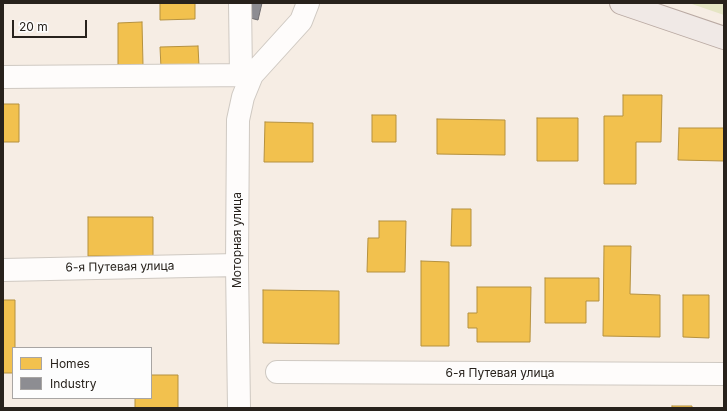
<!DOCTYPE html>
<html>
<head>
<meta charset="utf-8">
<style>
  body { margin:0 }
  #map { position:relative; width:727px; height:411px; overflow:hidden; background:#f6ede4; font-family:Inter,sans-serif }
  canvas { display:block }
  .frame { position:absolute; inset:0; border:4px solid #28221c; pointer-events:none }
  .legend { position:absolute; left:12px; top:347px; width:140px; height:52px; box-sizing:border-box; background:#fdfdfd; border:1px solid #a8a5a3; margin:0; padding:5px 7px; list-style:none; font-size:12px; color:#28221c }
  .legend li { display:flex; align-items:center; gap:8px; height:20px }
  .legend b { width:20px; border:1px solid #a8a5a3 }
  .scale { position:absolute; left:12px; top:20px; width:75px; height:18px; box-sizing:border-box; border:2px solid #28221c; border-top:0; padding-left:5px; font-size:12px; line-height:14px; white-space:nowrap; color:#28221c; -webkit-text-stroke:3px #fdfdfd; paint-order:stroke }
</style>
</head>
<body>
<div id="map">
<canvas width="727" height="411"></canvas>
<div class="frame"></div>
<ul class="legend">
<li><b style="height:11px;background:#f2c14e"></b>Homes</li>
<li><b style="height:11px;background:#8d8d92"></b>Industry</li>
</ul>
<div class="scale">20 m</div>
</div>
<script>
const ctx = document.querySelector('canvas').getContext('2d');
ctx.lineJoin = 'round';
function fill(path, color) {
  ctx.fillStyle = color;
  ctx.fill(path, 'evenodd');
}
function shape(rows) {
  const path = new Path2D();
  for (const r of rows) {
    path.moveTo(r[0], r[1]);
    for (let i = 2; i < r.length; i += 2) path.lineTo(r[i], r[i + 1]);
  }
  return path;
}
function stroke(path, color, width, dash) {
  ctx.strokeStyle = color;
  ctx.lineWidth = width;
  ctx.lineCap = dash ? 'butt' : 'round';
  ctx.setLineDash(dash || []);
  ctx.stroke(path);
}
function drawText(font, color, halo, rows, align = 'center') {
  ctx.font = font + ' Inter,sans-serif';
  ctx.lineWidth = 4;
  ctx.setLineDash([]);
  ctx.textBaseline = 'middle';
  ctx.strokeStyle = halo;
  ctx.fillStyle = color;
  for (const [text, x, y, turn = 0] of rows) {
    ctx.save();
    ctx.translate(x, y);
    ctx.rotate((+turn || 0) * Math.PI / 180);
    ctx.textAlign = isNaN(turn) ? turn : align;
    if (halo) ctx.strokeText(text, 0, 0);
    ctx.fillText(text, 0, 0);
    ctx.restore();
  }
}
fill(shape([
  [689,3,724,3,724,15]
]), '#e5e5c4');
const homes = shape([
  [160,3,195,3,195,19,160,20,160,3],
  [142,22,143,65,118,66,118,23,142,22],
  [198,46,199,66,161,68,160,47,198,46],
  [623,95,662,95,661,142,636,142,636,184,604,184,604,116,623,116,623,95],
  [3,104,19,104,19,142,3,142,3,104],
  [372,115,396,115,396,142,372,142,372,115],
  [537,118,578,118,578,161,537,161,537,118],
  [437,119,505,120,505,155,437,154,437,119],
  [265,122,313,123,313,162,264,162,265,122],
  [679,128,724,128,724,161,678,160,679,128],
  [452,209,471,209,471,246,451,246,452,209],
  [88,217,153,217,153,256,88,256,88,217],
  [379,221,406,221,405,272,367,272,368,238,379,238,379,221],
  [604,246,631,246,630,294,660,295,660,337,603,336,604,246],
  [421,261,449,262,449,346,421,346,421,261],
  [545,278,599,278,599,301,586,301,586,323,545,323,545,278],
  [477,287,531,287,530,342,477,342,477,328,468,328,468,313,477,313,477,287],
  [263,290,339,291,339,344,263,343,263,290],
  [683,295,709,295,709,338,683,337,683,295],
  [3,300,15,300,15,348,13,348,13,373,3,373,3,300],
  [151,375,178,375,178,408,135,408,135,398,151,398,151,375],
  [672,406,692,406,692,408,672,408,672,406]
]);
fill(homes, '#f2c14e');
stroke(homes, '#b5913f', 1);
const industry = shape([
  [238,3,262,3,258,20,235,14,238,3]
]);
fill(industry, '#8d8d92');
stroke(industry, '#6f6d6f', 1);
const minor = shape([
  [240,3,241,75],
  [3,77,252,75],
  [3,270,237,265],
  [277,372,724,374],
  [239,408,237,265,238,120,243,97,252,75,301,21,308,3]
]);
const major = shape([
  [621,3,724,38]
]);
stroke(minor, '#cfc9c2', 24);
stroke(major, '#baaaa3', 24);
stroke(minor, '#fefcfb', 22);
stroke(major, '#f0e9e6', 22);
drawText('12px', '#28221c', '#fdfdfd', [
  ["Моторная улица",237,240,-90],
  ["6-я Путевая улица",120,267,-1],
  ["6-я Путевая улица",500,373]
]);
</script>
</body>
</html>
